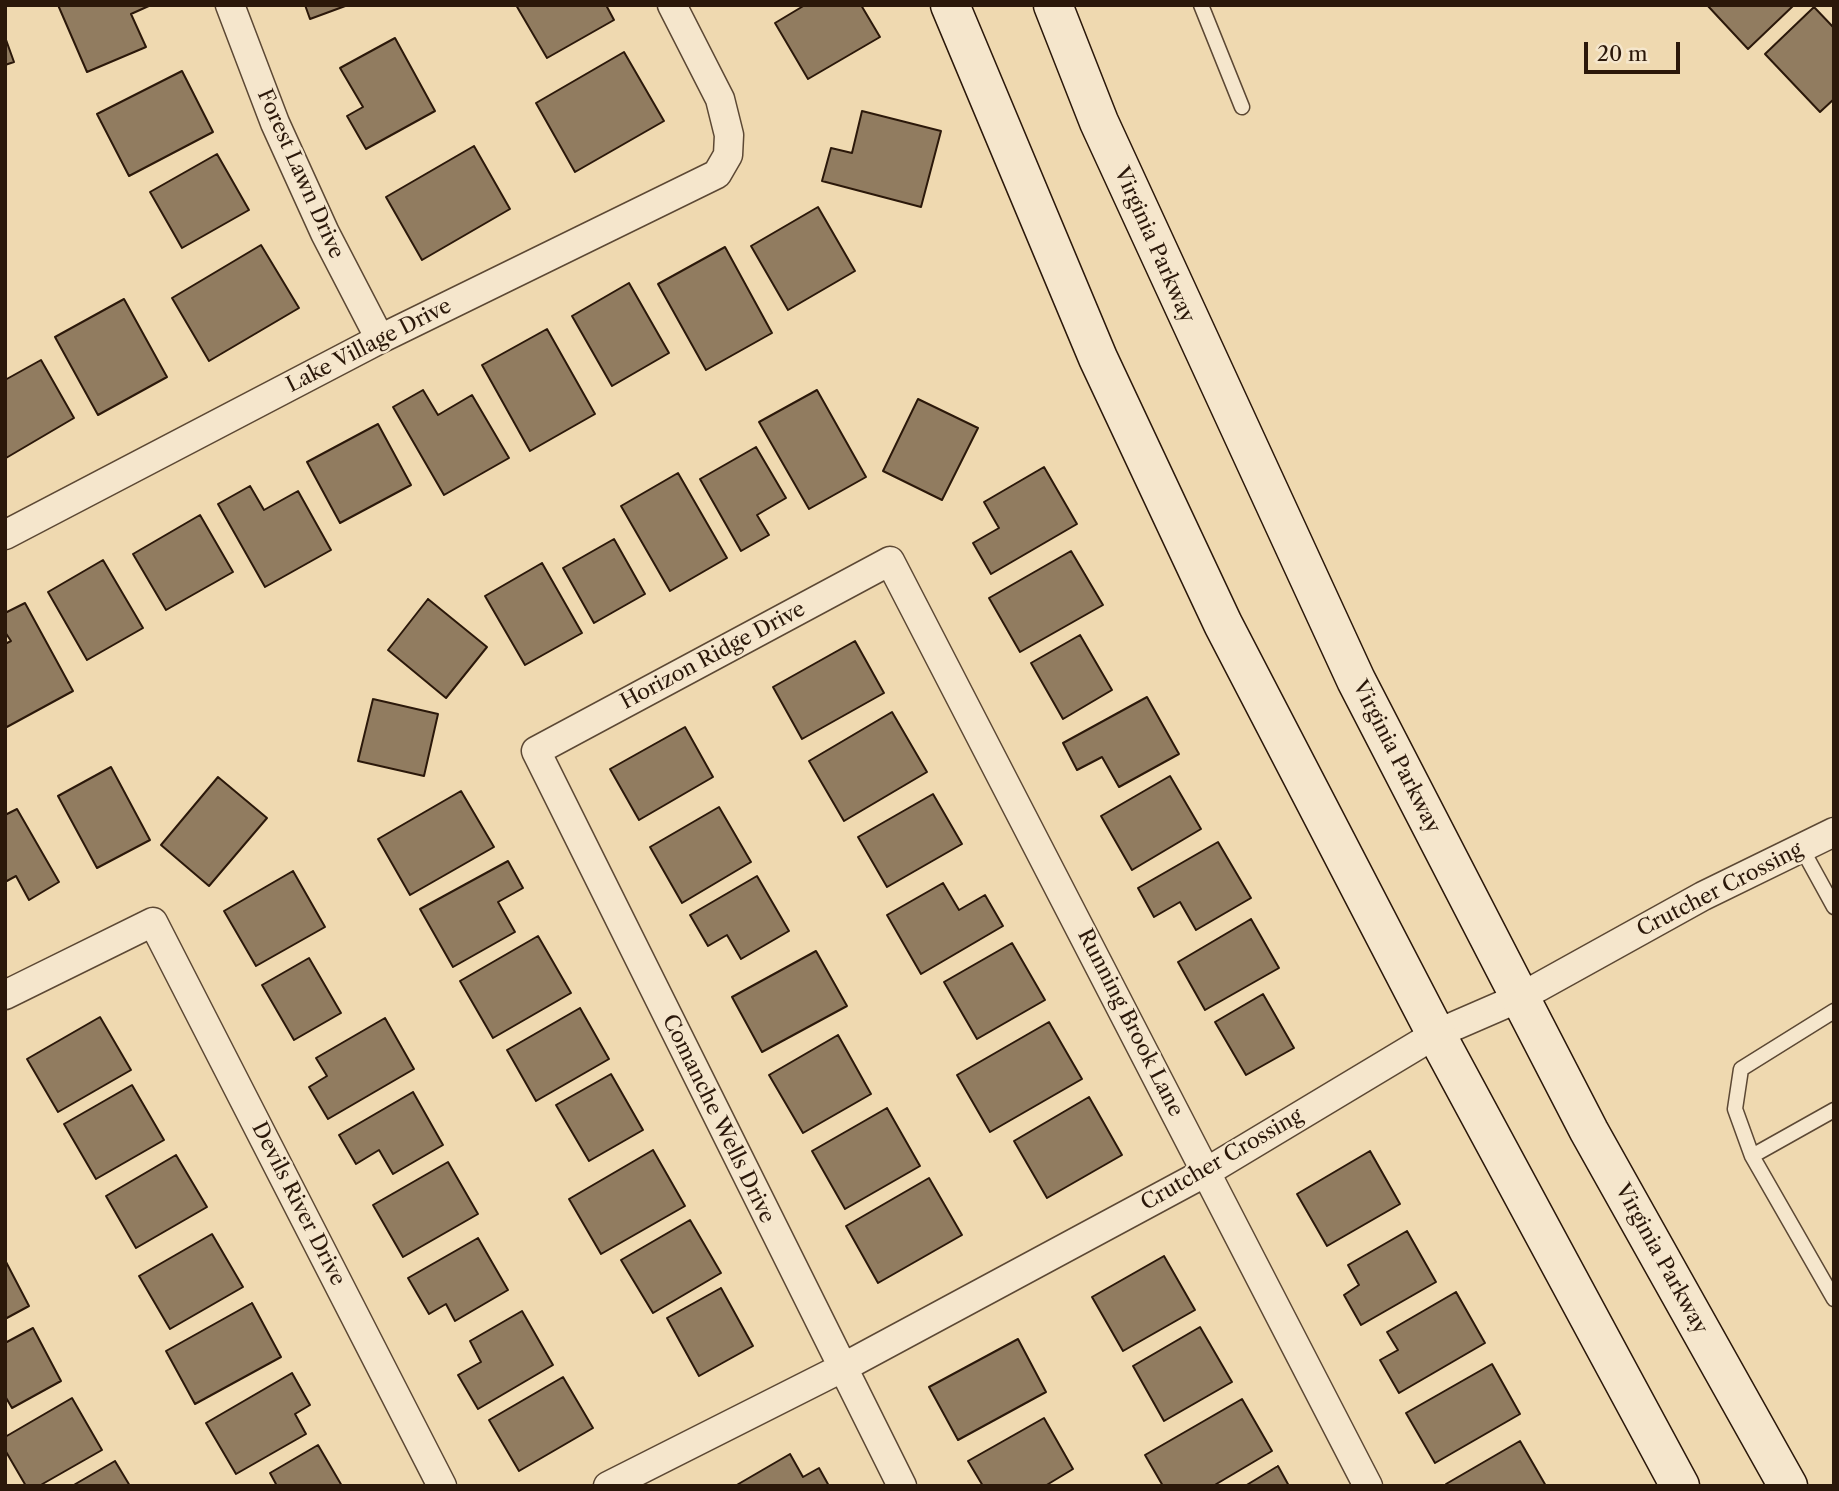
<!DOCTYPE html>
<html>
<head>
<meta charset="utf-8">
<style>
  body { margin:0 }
  #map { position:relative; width:1839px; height:1491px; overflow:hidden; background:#efd9b0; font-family:"Libre Caslon Text",serif }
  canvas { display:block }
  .frame { position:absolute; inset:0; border:7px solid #2b180a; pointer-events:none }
  .scale { position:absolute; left:1584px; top:42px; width:96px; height:32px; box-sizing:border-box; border:4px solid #2b180a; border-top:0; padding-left:9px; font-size:21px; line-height:24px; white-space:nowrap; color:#2b180a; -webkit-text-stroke:5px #f5e6cc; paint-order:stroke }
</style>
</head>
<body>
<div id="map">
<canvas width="1839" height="1491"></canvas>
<div class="frame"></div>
<div class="scale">20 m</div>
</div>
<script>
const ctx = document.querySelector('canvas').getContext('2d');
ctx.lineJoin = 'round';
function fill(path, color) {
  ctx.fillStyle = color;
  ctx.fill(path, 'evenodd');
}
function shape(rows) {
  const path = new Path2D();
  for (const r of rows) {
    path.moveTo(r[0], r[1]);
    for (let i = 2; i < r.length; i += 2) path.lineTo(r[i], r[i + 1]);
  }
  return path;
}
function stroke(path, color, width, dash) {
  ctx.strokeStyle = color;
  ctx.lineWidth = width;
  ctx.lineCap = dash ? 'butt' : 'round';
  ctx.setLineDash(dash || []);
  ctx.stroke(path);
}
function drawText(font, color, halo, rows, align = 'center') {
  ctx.font = font + ' "Libre Caslon Text",serif';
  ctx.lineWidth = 5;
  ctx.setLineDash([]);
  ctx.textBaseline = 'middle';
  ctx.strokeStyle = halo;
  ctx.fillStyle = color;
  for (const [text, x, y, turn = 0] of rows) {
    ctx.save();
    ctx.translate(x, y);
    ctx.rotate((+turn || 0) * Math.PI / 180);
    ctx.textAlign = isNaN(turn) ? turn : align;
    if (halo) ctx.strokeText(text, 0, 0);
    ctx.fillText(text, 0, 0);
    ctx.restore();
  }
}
const building = shape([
  [58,5,151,5,131,14,146,47,87,72,58,5],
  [305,5,348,5,310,19,305,5],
  [516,5,606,5,614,20,547,58,516,5],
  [805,5,861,5,880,37,808,79,775,23,805,5],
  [1707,5,1794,5,1748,49,1707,5],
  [1814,7,1834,28,1834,99,1820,112,1765,54,1814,7],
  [5,37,14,62,5,65,5,37],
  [395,38,435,111,366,149,347,116,363,107,340,68,395,38],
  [624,52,664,121,575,172,536,103,624,52],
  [182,71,213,132,129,176,97,114,182,71],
  [862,111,941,131,921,207,822,181,831,148,852,153,862,111],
  [474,146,510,209,422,260,386,197,474,146],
  [217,154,249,210,182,248,150,192,217,154],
  [818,207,855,271,788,310,751,246,818,207],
  [261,245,299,308,209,361,172,298,261,245],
  [725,247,772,333,706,370,658,284,725,247],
  [629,283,669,353,612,386,572,316,629,283],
  [124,299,167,377,98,415,55,337,124,299],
  [547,329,595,414,530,451,482,365,547,329],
  [41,360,74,418,6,458,5,380,41,360],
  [423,390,438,415,472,395,509,458,444,495,393,407,423,390],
  [817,390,866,477,809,509,759,422,817,390],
  [918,399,978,428,942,500,883,471,918,399],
  [378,424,411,485,340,523,307,462,378,424],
  [756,447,786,498,757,515,769,535,741,551,700,479,756,447],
  [1044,467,1077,524,991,574,973,543,999,528,984,502,1044,467],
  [678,473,727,558,670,591,621,506,678,473],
  [250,486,264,510,298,491,331,550,265,587,218,504,250,486],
  [200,515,233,572,166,610,133,554,200,515],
  [614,539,645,594,594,623,563,568,614,539],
  [1071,551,1103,605,1020,652,989,598,1071,551],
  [103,560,143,628,87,660,48,592,103,560],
  [542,563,582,633,525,665,485,596,542,563],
  [428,599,487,647,446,698,388,650,428,599],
  [25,603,73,691,5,728,5,644,11,641,5,632,5,613,25,603],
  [1080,635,1112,690,1063,719,1031,663,1080,635],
  [855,641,884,693,802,739,773,687,855,641],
  [1147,697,1179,754,1119,787,1102,757,1077,770,1063,743,1147,697],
  [373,699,438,714,424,776,358,761,373,699],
  [892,712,927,772,844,821,809,761,892,712],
  [685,727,713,777,639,820,610,769,685,727],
  [111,767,150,840,97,868,58,796,111,767],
  [1170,776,1201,829,1132,870,1101,816,1170,776],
  [218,777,267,818,209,886,161,845,218,777],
  [461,791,494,847,410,895,378,839,461,791],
  [933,794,962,844,887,887,858,837,933,794],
  [719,807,751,862,682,903,650,847,719,807],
  [17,809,59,882,29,900,16,876,5,882,5,815,17,809],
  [1218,842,1251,898,1196,930,1180,902,1154,917,1138,888,1218,842],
  [508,861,523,888,498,902,515,932,453,967,420,909,508,861],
  [293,871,325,927,256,966,224,911,293,871],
  [757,876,789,931,741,959,727,935,708,946,690,915,757,876],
  [943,883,959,910,985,895,1003,926,921,974,887,915,943,883],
  [1251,919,1279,968,1205,1010,1178,962,1251,919],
  [538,936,571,993,493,1038,460,981,538,936],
  [1012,943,1045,1000,977,1039,944,982,1012,943],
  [816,951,847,1006,762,1052,732,997,816,951],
  [309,958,341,1013,294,1040,262,985,309,958],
  [1263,994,1294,1048,1246,1075,1215,1022,1263,994],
  [580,1008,609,1059,536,1101,507,1050,580,1008],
  [100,1017,131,1070,58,1112,27,1059,100,1017],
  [385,1018,414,1069,328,1119,309,1087,327,1076,316,1058,385,1018],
  [1049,1022,1082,1079,990,1132,957,1075,1049,1022],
  [838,1035,871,1094,803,1133,769,1075,838,1035],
  [611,1074,643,1130,589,1161,556,1105,611,1074],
  [132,1085,164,1140,96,1179,64,1124,132,1085],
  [413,1092,443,1145,393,1174,379,1150,356,1164,339,1135,413,1092],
  [1089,1097,1122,1155,1047,1198,1014,1141,1089,1097],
  [887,1108,920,1166,845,1209,812,1151,887,1108],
  [653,1150,685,1206,601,1254,569,1199,653,1150],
  [1370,1151,1400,1204,1327,1246,1297,1194,1370,1151],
  [176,1155,207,1207,136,1248,106,1196,176,1155],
  [448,1162,478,1214,403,1257,373,1205,448,1162],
  [929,1178,962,1235,878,1283,846,1226,929,1178],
  [690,1220,721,1273,653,1313,621,1260,690,1220],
  [1407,1231,1436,1282,1361,1325,1344,1295,1359,1285,1348,1265,1407,1231],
  [212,1234,243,1287,170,1329,139,1276,212,1234],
  [478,1238,508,1290,455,1321,446,1304,429,1314,408,1278,478,1238],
  [1164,1256,1195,1310,1123,1351,1092,1297,1164,1256],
  [5,1260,29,1306,5,1319,5,1260],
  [721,1288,753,1346,699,1376,667,1318,721,1288],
  [1456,1292,1485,1343,1399,1393,1380,1360,1398,1350,1387,1332,1456,1292],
  [252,1303,281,1357,195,1404,166,1351,252,1303],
  [522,1311,553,1365,478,1409,458,1375,481,1362,470,1341,522,1311],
  [1200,1327,1232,1382,1164,1421,1133,1366,1200,1327],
  [33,1328,61,1381,12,1408,5,1396,5,1343,33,1328],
  [1018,1339,1046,1392,958,1440,929,1387,1018,1339],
  [1492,1364,1520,1414,1435,1463,1406,1413,1492,1364],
  [292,1373,310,1405,295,1414,306,1434,236,1474,206,1423,292,1373],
  [563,1377,593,1428,519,1471,489,1420,563,1377],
  [72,1398,102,1450,39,1486,26,1486,5,1450,5,1437,72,1398],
  [1242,1399,1272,1451,1213,1486,1163,1486,1145,1455,1242,1399],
  [1044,1418,1073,1469,1045,1486,983,1486,968,1461,1044,1418],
  [1520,1441,1546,1486,1447,1486,1446,1484,1520,1441],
  [318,1445,342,1486,277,1486,270,1473,318,1445],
  [790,1454,803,1477,819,1468,829,1486,735,1486,790,1454],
  [115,1461,130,1486,72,1486,115,1461],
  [1278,1466,1289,1486,1245,1486,1278,1466]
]);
fill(building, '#917c60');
stroke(building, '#2b180a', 2);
const service = shape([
  [1201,5,1242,107],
  [1801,847,1834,907],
  [1834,1011,1741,1069,1735,1109,1752,1156,1834,1299],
  [1752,1156,1834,1110]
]);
const minor = shape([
  [230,5,275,123,325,233,380,339],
  [5,535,380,339,717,174,728,155,729,135,720,99,672,5],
  [5,995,153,922,442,1486],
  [608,1486,842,1368,1208,1171,1436,1034,1519,998,1703,896,1834,832],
  [902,1486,536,751,890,561,1368,1486]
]);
const secondary = shape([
  [950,5,1098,358,1223,624,1436,1034,1680,1486],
  [1053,5,1099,122,1356,680,1589,1131,1788,1486]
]);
stroke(service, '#5c4834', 17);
stroke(minor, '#5c4834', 31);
stroke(secondary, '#2b180a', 41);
stroke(service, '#f5e6cc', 14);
stroke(minor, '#f5e6cc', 28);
stroke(secondary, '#f5e6cc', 38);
drawText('21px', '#2b180a', '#f5e6cc', [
  ["Forest Lawn Drive",300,174,66],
  ["Virginia Parkway",1154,245,66],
  ["Lake Village Drive",369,346,-27],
  ["Horizon Ridge Drive",713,656,-28],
  ["Virginia Parkway",1396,757,63],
  ["Crutcher Crossing",1720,890,-27],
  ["Running Brook Lane",1130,1023,63],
  ["Comanche Wells Drive",718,1119,64],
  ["Crutcher Crossing",1222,1160,-30],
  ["Devils River Drive",298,1204,63],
  ["Virginia Parkway",1661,1259,61]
]);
</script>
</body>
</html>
